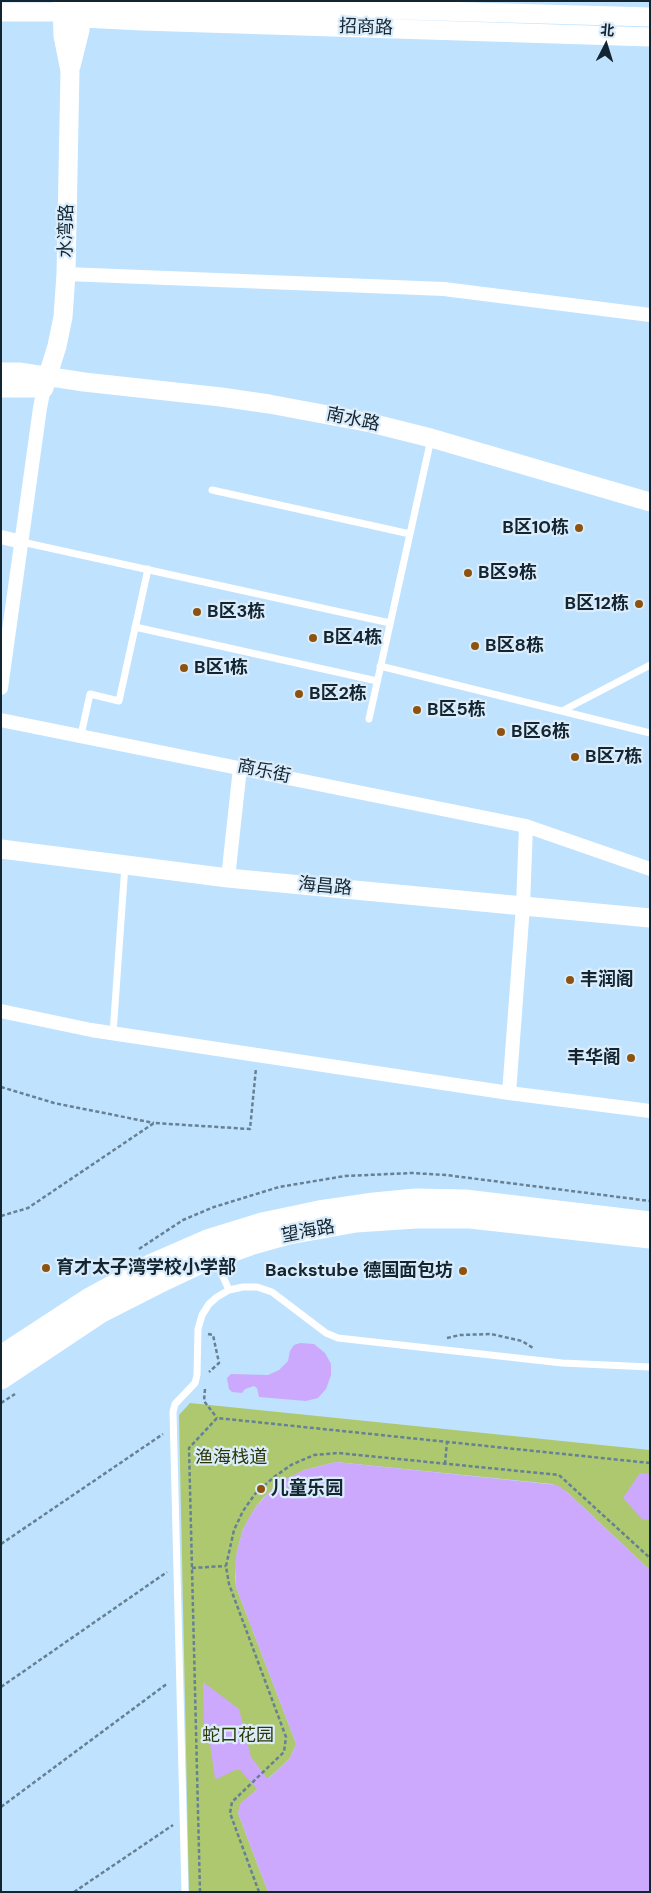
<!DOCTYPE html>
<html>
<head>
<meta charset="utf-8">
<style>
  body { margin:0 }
  #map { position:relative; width:651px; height:1893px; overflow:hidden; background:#bfe2fe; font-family:"DM Sans","Noto Sans SC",sans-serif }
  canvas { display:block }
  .frame { position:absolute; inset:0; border:2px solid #142532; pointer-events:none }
  .north { position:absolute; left:581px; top:20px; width:50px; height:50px; -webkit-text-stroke:4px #dbecfb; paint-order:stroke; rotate:5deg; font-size:14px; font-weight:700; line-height:20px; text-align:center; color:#142532 }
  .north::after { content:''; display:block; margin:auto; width:18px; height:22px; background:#142532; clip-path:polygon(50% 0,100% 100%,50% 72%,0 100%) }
</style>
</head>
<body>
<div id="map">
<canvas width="651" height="1893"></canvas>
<div class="frame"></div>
<div class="north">北</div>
</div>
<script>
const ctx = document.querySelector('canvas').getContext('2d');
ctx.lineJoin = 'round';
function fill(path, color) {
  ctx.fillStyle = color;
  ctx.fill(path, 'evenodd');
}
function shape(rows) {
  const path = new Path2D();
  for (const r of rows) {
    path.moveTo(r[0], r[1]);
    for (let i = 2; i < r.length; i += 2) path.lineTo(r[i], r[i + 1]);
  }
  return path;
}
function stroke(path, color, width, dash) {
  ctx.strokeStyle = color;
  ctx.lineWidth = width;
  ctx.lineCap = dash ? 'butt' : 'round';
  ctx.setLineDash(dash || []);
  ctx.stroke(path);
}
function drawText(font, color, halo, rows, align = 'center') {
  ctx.font = font + ' "DM Sans","Noto Sans SC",sans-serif';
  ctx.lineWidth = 4.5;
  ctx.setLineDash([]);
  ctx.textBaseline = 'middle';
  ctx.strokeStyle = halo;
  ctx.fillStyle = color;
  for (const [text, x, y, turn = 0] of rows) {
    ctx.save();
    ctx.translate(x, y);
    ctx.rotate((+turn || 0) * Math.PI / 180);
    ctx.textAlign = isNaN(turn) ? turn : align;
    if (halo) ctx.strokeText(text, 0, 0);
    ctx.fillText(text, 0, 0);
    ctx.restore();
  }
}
fill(shape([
  [190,1403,650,1450,650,1570,567,1492,552,1484,336,1462,304,1470,278,1484,263,1498,255,1508,243,1529,237,1551,235,1577,236,1587,295,1741,295,1747,290,1758,241,1804,238,1813,268,1892,189,1892,179,1415]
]), '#adc86f');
fill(shape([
  [300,1343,314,1344,325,1353,331,1364,331,1375,326,1389,318,1398,306,1401,259,1397,257,1388,254,1386,245,1389,242,1393,232,1392,229,1389,227,1378,231,1374,268,1375,279,1370,288,1361,290,1351,294,1345],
  [336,1462,557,1485,567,1492,650,1570,650,1892,268,1892,238,1813,240,1804,257,1789,240,1770,235,1770,217,1779,215,1778,210,1744,208,1740,204,1737,203,1682,239,1709,251,1757,268,1779,290,1758,295,1747,295,1741,236,1587,235,1563,237,1551,243,1529,249,1518,255,1508,270,1491,285,1479,304,1470],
  [640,1473,650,1474,650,1519,643,1520,623,1498]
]), '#cca9fc');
stroke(shape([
  [1,1087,54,1103,154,1123],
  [1,1216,28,1208,154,1123,250,1129,256,1068],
  [139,1249,183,1220,214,1207,279,1187,345,1176,412,1173,446,1175,650,1201],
  [208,1334,213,1335,219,1363,209,1372],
  [447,1338,460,1335,491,1334,522,1341,533,1348],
  [205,1389,204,1401,217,1418],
  [1,1403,15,1394],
  [445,1464,447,1442],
  [1,1544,163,1434],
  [192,1568,226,1566],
  [1,1687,167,1572],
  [1,1807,168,1683],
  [74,1892,173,1825],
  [200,1892,189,1448,217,1418,650,1463],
  [259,1892,230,1813,232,1802,284,1752,286,1737,229,1584,226,1566,234,1530,243,1511,255,1494,274,1477,291,1465,314,1455,338,1453,559,1475,650,1558]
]), '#668094', 2.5, [4, 2.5]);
stroke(shape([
  [212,490,410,534],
  [22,542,390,623],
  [135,627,377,681],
  [380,666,650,733],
  [562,711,650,665],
  [369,719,431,439],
  [81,735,90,694,119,701,148,569],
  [113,1033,125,865],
  [216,1261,229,1290],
  [185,1892,173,1412,175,1404,195,1383,197,1375,198,1329,202,1315,209,1304,217,1297,229,1290,243,1287,257,1287,272,1292,326,1333,338,1338,562,1363,650,1367]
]), '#fff', 7);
stroke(shape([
  [66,274,444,289,650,315],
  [1,537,22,542],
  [1,688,40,408,44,388],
  [1,720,526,826,650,869],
  [228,878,240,768],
  [1,1011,91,1030,509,1093,650,1111],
  [509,1093,523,906,526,826]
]), '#fff', 14);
stroke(shape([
  [1,12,61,12,82,18,142,21,650,37],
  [61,12,82,3,122,2,650,17],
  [71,66,80,30,82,7],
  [1,372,19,372,84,382,221,397,269,404,371,423,431,438,650,502],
  [1,388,44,388,57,346,63,317,66,274,70,71,63,36,62,1],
  [1,849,228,878,650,918]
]), '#fff', 19);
stroke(shape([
  [1,1356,88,1299,152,1264,207,1240,262,1223,319,1211,374,1203,416,1199,465,1200,650,1222],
  [1,1379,100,1313,165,1280,205,1261,250,1245,289,1234,356,1222,416,1218,470,1218,650,1238]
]), '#fff', 21);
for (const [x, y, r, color] of [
  [579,528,5,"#8d530e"],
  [468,573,5,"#8d530e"],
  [639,604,5,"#8d530e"],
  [197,612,5,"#8d530e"],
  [313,638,5,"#8d530e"],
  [475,646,5,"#8d530e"],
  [184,668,5,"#8d530e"],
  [299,694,5,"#8d530e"],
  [417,710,5,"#8d530e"],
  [501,732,5,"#8d530e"],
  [575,757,5,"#8d530e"],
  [570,980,5,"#8d530e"],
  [631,1058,5,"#8d530e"],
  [46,1268,5,"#8d530e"],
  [463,1271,5,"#8d530e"],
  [261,1489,5,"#8d530e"]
]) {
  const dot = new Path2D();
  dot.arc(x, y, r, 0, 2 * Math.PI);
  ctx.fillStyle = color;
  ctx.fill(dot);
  stroke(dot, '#dbecfb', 2);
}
drawText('18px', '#142532', '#dbecfb', [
  ["招商路",366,28,2],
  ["水湾路",67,231,-89],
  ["南水路",353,420,12],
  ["商乐街",264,772,12],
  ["海昌路",325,887,5],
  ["望海路",308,1232,-11]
]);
drawText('bold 18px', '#142532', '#dbecfb', [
  ["B区10栋",569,528,"right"],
  ["B区9栋",478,573],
  ["B区12栋",629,604,"right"],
  ["B区3栋",207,612],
  ["B区4栋",323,638],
  ["B区8栋",485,646],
  ["B区1栋",194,668],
  ["B区2栋",309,694],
  ["B区5栋",427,710],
  ["B区6栋",511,732],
  ["B区7栋",585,757],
  ["丰润阁",580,980],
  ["丰华阁",621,1058,"right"],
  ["育才太子湾学校小学部",56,1268],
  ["Backstube 德国面包坊",453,1271,"right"],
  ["儿童乐园",271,1489]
], 'left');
drawText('18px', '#2b3705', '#dbecfb', [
  ["渔海栈道",231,1458],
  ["蛇口花园",238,1736]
]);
</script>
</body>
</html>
